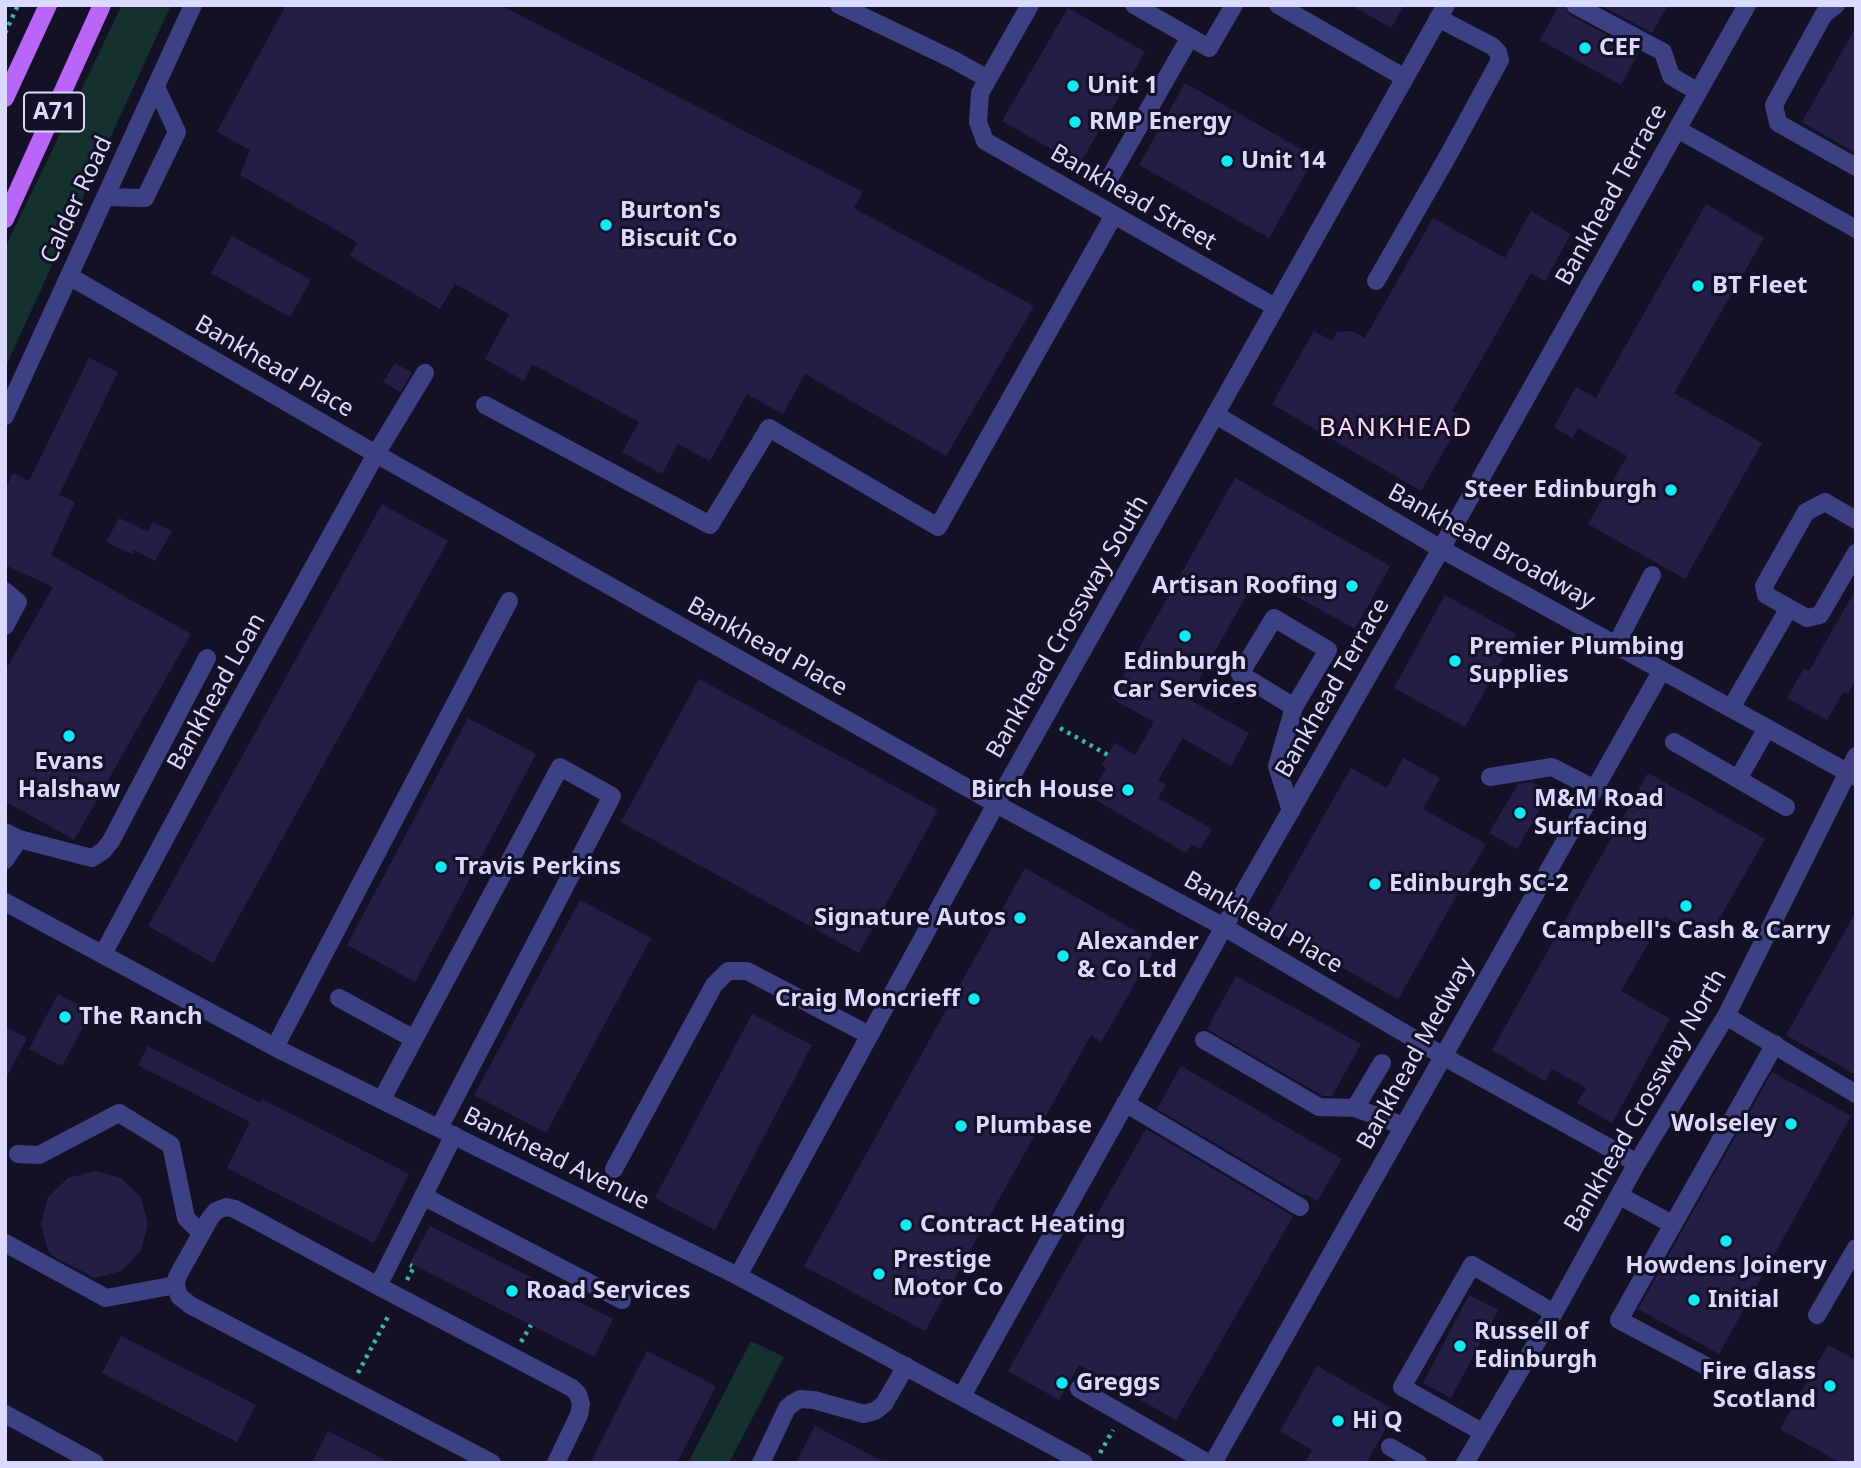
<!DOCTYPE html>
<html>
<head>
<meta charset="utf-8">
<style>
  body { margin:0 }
  #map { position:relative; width:1861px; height:1468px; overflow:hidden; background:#141127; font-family:"Noto Sans",sans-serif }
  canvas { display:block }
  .frame { position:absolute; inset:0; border:7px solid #dbd9fd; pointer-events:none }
</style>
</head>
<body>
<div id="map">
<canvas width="1861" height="1468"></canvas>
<div class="frame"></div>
</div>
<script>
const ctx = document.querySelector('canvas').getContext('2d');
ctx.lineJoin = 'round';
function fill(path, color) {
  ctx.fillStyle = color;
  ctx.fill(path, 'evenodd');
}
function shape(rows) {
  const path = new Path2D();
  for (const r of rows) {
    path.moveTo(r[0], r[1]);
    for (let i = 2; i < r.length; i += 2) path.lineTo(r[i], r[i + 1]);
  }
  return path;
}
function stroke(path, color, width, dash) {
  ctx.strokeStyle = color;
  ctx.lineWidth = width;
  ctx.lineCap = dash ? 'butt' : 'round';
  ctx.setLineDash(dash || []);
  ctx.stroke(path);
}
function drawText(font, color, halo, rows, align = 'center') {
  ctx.font = font + ' "Noto Sans",sans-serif';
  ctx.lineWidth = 6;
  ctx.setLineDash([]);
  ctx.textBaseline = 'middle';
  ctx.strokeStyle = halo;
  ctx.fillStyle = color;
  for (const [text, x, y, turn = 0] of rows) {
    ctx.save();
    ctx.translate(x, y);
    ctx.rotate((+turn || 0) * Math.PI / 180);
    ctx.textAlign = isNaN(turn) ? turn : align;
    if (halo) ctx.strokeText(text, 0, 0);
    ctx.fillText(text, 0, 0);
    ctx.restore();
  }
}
fill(shape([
  [122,5,171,5,5,368,5,248],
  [751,1341,784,1357,729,1463,688,1463]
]), '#14312e');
fill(shape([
  [286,5,500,5,863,192,854,208,1034,306,946,456,805,374,783,414,747,394,710,461,678,444,662,474,622,452,639,422,532,364,524,381,485,359,509,314,455,284,440,309,350,256,357,242,240,175,250,150,217,132],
  [1351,5,1404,5,1391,28],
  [1559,5,1564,5,1570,15,1639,52,1621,85,1540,40],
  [1600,5,1668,5,1652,33],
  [1068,8,1145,52,1079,165,1002,121],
  [1856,27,1856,153,1802,122],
  [1185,83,1315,157,1269,238,1139,165],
  [1706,204,1764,238,1674,393,1762,443,1685,579,1588,524,1627,456,1578,428,1572,438,1554,427,1576,387,1596,398],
  [1531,211,1571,234,1545,281,1531,273,1452,411,1463,417,1421,491,1272,404,1314,331,1332,341,1337,332,1352,331,1365,338,1433,218,1505,258],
  [232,236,311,280,290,317,211,273],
  [89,358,118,372,59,495,75,502,51,555,191,634,74,840,5,801,5,671,53,587,5,565,5,490,13,473,29,481],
  [395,363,412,373,400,392,383,382],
  [1235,478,1390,566,1355,629,1258,575,1188,699,1249,733,1231,766,1183,738,1158,780,1166,784,1158,798,1212,829,1200,849,1192,845,1186,853,1089,796,1106,768,1102,765,1115,743,1135,755,1154,722,1111,698],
  [382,504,448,541,213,963,148,926],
  [119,518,148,532,152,522,172,531,155,561,134,550,132,554,106,542],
  [1856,589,1856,680,1848,694,1843,692,1827,720,1787,698,1804,668,1809,671],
  [1445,595,1516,634,1465,727,1394,688],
  [699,679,938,810,859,953,621,822],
  [468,718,536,754,415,982,347,945],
  [1403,758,1440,778,1423,809,1486,844,1398,999,1263,923,1351,768,1387,788],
  [1648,773,1765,839,1707,940,1664,916,1621,991,1670,1019,1612,1123,1577,1103,1586,1088,1552,1069,1545,1081,1492,1050],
  [1532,782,1550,792,1517,849,1489,833,1518,784],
  [1025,868,1158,944,1101,1042,1091,1035,925,1331,804,1266],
  [580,900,651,938,546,1133,474,1095],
  [1856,912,1856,1075,1786,1035],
  [1236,976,1361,1044,1332,1096,1323,1096,1207,1029],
  [58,994,91,1012,62,1066,29,1049],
  [752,1014,812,1045,715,1230,655,1198],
  [5,1027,27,1038,5,1080],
  [148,1046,260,1103,262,1099,409,1174,374,1243,227,1168,250,1122,138,1065],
  [1181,1066,1342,1159,1317,1201,1305,1194,1304,1196,1157,1109],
  [1772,1072,1851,1116,1719,1354,1638,1309],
  [1146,1129,1293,1216,1176,1420,1079,1365,1059,1400,1008,1371],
  [95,1171,121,1178,141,1197,148,1224,141,1251,121,1271,95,1278,54,1257,48,1251,41,1224,48,1197,68,1178],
  [430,1226,613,1319,594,1357,410,1263],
  [1469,1295,1498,1310,1451,1398,1423,1383],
  [121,1336,256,1405,237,1442,102,1373],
  [1828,1345,1856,1360,1856,1463,1841,1463,1780,1429],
  [647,1351,716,1386,677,1463,590,1463],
  [1317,1366,1396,1411,1366,1463,1305,1463,1312,1450,1280,1431],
  [815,1426,886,1463,796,1463],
  [328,1431,391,1463,312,1463]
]), '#241e47');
stroke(shape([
  [5,33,18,5],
  [1060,728,1108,755],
  [407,1280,414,1267,410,1265],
  [521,1342,531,1325],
  [358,1373,390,1313],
  [1100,1453,1113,1430]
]), '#36b5a5', 4.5, [3.5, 5]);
stroke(shape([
  [839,5,954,60,988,79],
  [1030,5,980,93,978,122,985,141,1275,307],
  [1134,5,1209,48,1234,5],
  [1278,5,1405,78],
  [1575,5,1663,52,1671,76,1698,92],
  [1836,5,1824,14,1774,105,1778,123,1856,167],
  [1677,129,1856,229],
  [1110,177,1190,37],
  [106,197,145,198,177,132,156,87],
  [69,276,376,454,996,804,1224,927,1457,1064,1637,1163],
  [1376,281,1449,154,1500,60,1498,52,1492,46,1438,18],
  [485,405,710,525,769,428,938,527,1114,215],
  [1216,415,1441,549,1856,777],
  [5,416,193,5],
  [1856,520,1825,502,1806,512,1764,586,1766,595,1807,618,1820,615,1856,553],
  [5,591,18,602,5,626],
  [1616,645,1652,575],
  [1731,708,1789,608],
  [1674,742,1786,807],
  [1490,777,1552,767,1595,789],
  [1738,779,1767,728],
  [1291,811,1277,766,1294,707,1328,650,1274,618,1240,674,1294,707],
  [5,832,19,839,5,860],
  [19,839,92,858,103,851,111,841,207,658],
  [5,902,282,1051,738,1276,1084,1463],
  [103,954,227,723,376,454,425,373],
  [339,998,414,1039],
  [1726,1016,1856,1094],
  [1204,1040,1319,1107,1355,1108,1404,1126],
  [275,1047,509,601],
  [382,1099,560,767,612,796,439,1128],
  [1125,1103,1300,1207],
  [1355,1108,1382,1063],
  [454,1135,378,1286,572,1388,578,1394,581,1404,579,1415,556,1463],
  [18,1154,39,1155,119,1113,171,1145,186,1218,201,1233],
  [614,1169,714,985,728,971,747,971,869,1035],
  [423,1196,622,1300],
  [1620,1196,1672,1224],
  [5,1243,106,1298,176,1285],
  [738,1276,996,804,1446,5],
  [378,1286,235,1209,226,1207,216,1211,210,1218,177,1277,176,1285,179,1296,190,1305,492,1463],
  [1817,1315,1856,1248],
  [1706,1366,1619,1320,1775,1044],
  [1079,1389,1208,1463],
  [962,1396,1224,927,1441,549,1747,5],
  [5,1414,95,1463],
  [1482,1432,1402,1387,1472,1265,1554,1313],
  [1390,1447,1418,1463],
  [761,1463,787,1408,793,1403,800,1399,814,1400,864,1414,875,1411,884,1404,906,1366],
  [1213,1463,1662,670],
  [1465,1463,1554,1313,1637,1163,1726,1016,1856,756]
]), '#3e4084', 18);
stroke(shape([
  [5,98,48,5],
  [5,219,102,5]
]), '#b865f8', 18);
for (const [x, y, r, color] of [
  [1585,48,7,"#0eebf4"],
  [1073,86,7,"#0eebf4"],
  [1075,122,7,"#0eebf4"],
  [1227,161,7,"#0eebf4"],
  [606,225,7,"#0eebf4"],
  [1698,286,7,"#0eebf4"],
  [1671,490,7,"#0eebf4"],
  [1352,586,7,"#0eebf4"],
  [1185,636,7,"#0eebf4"],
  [1455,661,7,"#0eebf4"],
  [69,736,7,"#0eebf4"],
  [1128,790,7,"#0eebf4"],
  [1520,813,7,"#0eebf4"],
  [441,867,7,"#0eebf4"],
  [1375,884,7,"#0eebf4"],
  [1686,906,7,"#0eebf4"],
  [1020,918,7,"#0eebf4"],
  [1063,956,7,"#0eebf4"],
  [974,999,7,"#0eebf4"],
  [65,1017,7,"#0eebf4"],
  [1791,1124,7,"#0eebf4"],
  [961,1126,7,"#0eebf4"],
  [906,1225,7,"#0eebf4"],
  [1726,1241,7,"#0eebf4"],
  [879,1274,7,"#0eebf4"],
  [512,1291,7,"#0eebf4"],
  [1694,1300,7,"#0eebf4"],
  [1460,1346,7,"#0eebf4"],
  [1062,1383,7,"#0eebf4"],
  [1830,1386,7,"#0eebf4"],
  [1338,1421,7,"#0eebf4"]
]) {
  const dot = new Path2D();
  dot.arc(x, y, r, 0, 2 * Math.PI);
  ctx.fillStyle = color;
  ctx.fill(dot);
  stroke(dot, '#141127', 2.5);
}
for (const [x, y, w] of [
  [54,112,60]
]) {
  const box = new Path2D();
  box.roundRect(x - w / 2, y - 19.5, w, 39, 5);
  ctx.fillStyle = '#141127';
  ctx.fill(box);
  stroke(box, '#dbd9fd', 2);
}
drawText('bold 23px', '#dbd9fd', null, [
  ["A71",54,112]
]);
drawText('bold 24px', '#dbd9fd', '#141127', [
  ["CEF",1599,48],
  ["Unit 1",1087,86],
  ["RMP Energy",1089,122],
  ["Unit 14",1241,161],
  ["Burton's",620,211],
  ["Biscuit Co",620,239],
  ["BT Fleet",1712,286],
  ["Steer Edinburgh",1657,490,"right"],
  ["Artisan Roofing",1338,586,"right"],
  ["Premier Plumbing",1469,647],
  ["Supplies",1469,675],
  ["Edinburgh",1185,662,"center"],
  ["Car Services",1185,690,"center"],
  ["Evans",69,762,"center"],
  ["Halshaw",69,790,"center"],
  ["Birch House",1114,790,"right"],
  ["M&M Road",1534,799],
  ["Surfacing",1534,827],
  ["Travis Perkins",455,867],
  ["Edinburgh SC-2",1389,884],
  ["Signature Autos",1006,918,"right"],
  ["Campbell's Cash & Carry",1686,931,"center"],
  ["Alexander",1077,942],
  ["& Co Ltd",1077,970],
  ["Craig Moncrieff",960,999,"right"],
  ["The Ranch",79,1017],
  ["Wolseley",1777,1124,"right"],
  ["Plumbase",975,1126],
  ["Contract Heating",920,1225],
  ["Prestige",893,1260],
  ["Motor Co",893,1288],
  ["Howdens Joinery",1726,1266,"center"],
  ["Road Services",526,1291],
  ["Initial",1708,1300],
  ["Russell of",1474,1332],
  ["Edinburgh",1474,1360],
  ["Fire Glass",1816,1372,"right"],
  ["Scotland",1816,1400,"right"],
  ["Greggs",1076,1383],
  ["Hi Q",1352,1421]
], 'left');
drawText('24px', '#dbd9fd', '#141127', [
  ["Bankhead Terrace",1612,195,-61],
  ["Bankhead Street",1133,198,30],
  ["Calder Road",77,200,-65],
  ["Bankhead Place",274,367,30],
  ["Bankhead Broadway",1491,547,29],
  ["Bankhead Crossway South",1068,627,-60],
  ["Bankhead Place",767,647,29],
  ["Bankhead Terrace",1333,688,-60],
  ["Bankhead Loan",217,692,-61],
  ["Bankhead Place",1263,923,30],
  ["Bankhead Medway",1416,1054,-61],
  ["Bankhead Crossway North",1646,1101,-60],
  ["Bankhead Avenue",556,1159,26]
]);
ctx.letterSpacing = '2px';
drawText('26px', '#fddbf3', '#141127', [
  ["BANKHEAD",1396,429]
]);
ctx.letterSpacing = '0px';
</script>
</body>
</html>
